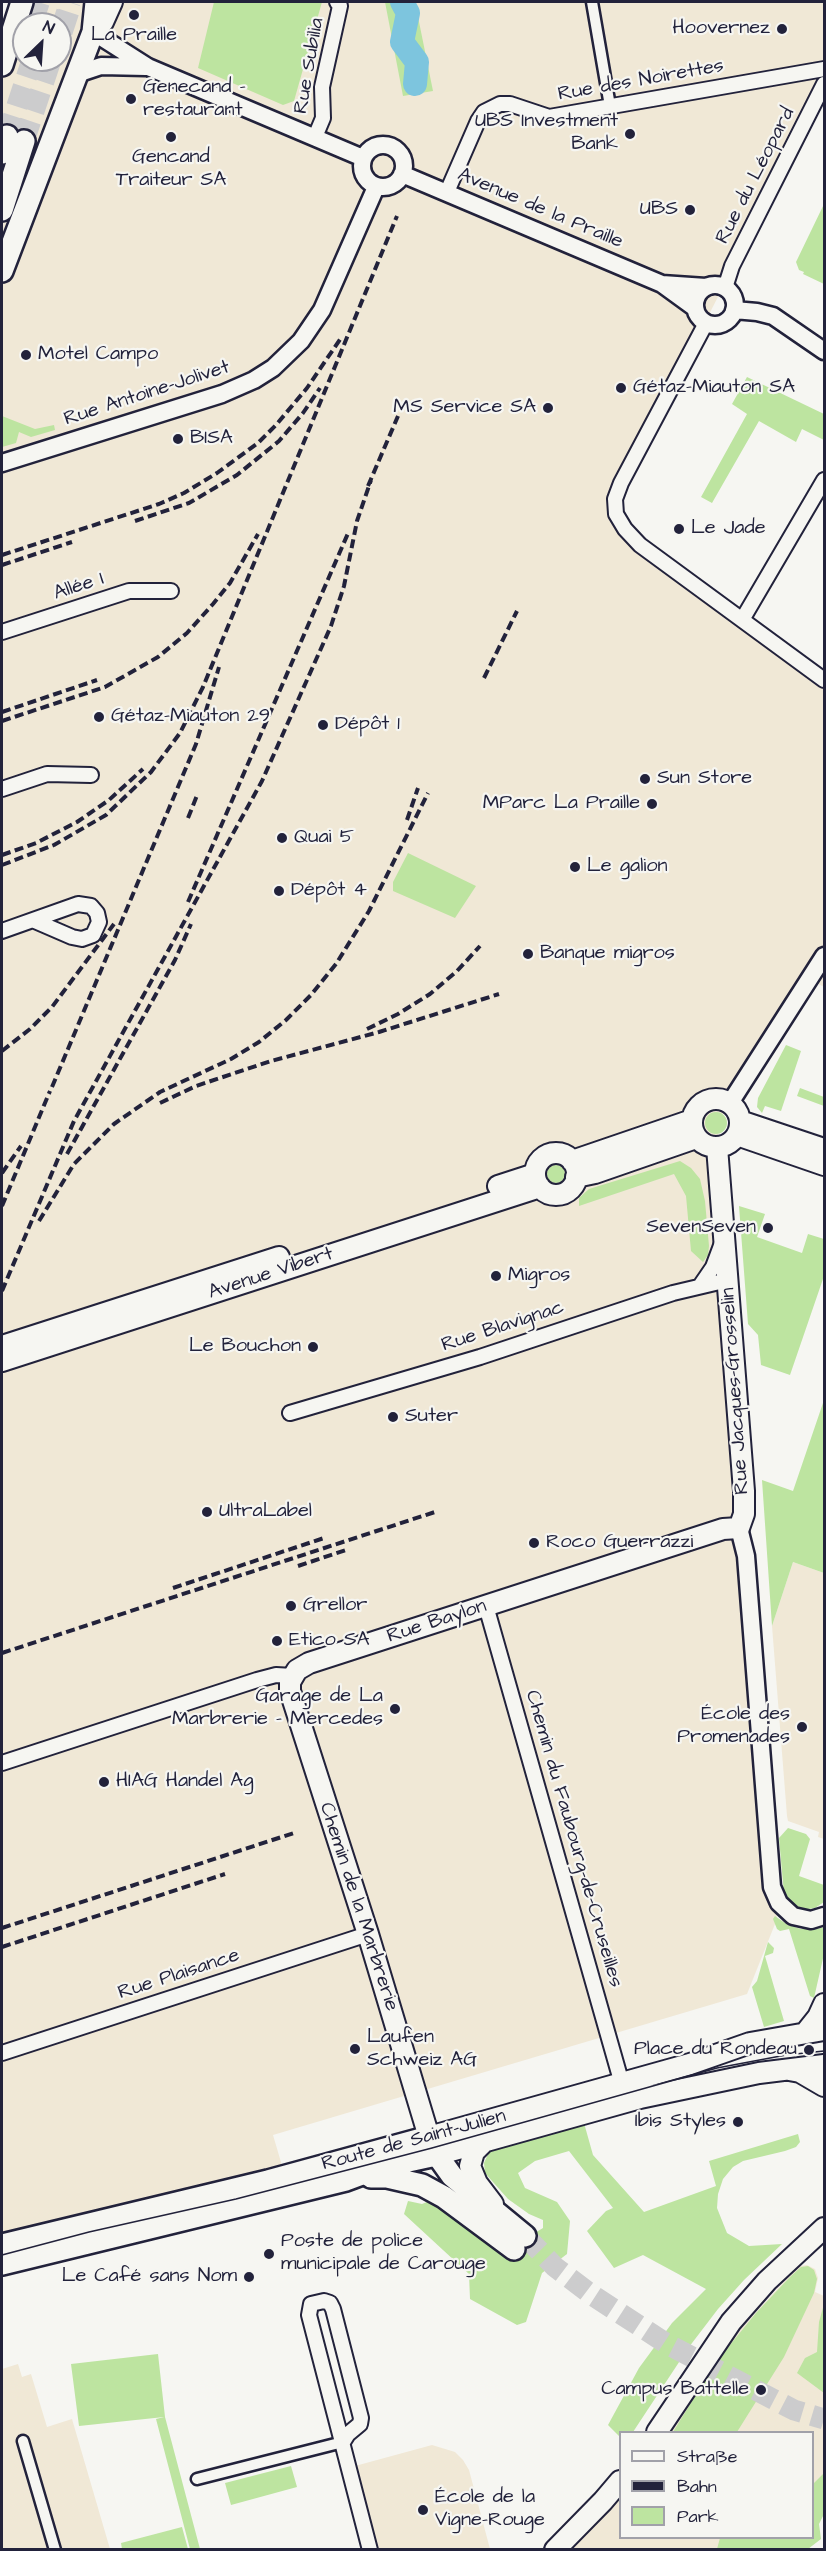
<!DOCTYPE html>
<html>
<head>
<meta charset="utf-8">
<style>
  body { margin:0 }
  #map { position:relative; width:826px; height:2551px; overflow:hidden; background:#f6f6f2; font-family:"Architects Daughter",sans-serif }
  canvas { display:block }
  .frame { position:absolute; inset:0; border:3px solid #22223b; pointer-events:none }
  .legend { position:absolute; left:619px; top:2431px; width:195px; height:108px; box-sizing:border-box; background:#f6f6f2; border:2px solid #a1a1a9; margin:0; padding:8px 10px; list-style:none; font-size:18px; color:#22223b }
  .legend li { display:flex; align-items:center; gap:12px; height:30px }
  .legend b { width:30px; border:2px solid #a1a1a9 }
  .north { position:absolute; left:12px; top:12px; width:60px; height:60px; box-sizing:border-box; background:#f6f6f2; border:2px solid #a1a1a9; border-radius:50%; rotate:25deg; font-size:16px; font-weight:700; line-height:24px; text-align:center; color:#22223b }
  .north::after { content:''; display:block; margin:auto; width:21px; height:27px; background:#22223b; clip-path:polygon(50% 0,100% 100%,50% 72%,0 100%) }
</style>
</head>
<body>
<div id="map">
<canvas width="826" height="2551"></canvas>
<div class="frame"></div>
<ul class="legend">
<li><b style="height:8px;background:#f6f6f2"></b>Straße</li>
<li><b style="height:8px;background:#22223b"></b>Bahn</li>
<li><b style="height:16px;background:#bde4a0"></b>Park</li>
</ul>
<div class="north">N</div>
</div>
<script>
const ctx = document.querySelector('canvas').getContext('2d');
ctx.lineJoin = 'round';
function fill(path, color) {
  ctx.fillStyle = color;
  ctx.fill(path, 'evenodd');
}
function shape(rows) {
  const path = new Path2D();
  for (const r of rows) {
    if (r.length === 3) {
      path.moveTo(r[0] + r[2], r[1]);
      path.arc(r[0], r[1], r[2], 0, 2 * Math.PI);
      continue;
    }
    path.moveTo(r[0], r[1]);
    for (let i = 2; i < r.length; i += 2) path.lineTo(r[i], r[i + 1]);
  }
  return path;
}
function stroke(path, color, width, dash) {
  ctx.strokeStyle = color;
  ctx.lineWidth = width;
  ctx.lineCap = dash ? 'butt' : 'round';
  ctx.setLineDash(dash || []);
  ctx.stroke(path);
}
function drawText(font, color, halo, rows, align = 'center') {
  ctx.font = font + ' "Architects Daughter",sans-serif';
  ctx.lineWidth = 4.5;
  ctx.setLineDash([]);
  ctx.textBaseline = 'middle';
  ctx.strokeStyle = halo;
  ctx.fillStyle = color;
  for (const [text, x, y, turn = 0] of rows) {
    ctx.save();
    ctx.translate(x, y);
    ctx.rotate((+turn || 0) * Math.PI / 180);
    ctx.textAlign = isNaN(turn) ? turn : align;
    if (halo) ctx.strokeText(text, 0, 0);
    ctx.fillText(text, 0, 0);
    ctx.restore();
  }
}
fill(shape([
  [10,2,824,2,824,91,617,493,617,513,634,538,824,682,824,987,809,979,717,1124,777,1919,747,1994,273,2135,283,2169,63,2217,2,2234,2,26],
  [24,24,60,24,60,60,24,60],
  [793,1562,824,1573,824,1839,818,1837,819,1832,788,1821,787,1816,772,1626],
  [807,2265,815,2269,818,2278,815,2292,824,2296,824,2500,813,2509,812,2432,670,2432,727,2344,789,2276,800,2266],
  [18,2364,22,2377,31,2374,47,2427,72,2419,110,2549,2,2549,2,2369],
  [432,2445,455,2452,463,2460,469,2470,490,2549,376,2549,355,2466],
  [620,2495,620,2538,773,2538,757,2549,570,2550]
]), '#f0e8d6');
fill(shape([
  [214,2,322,2,294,101,283,105,198,68],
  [385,2,415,2,433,91,403,96],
  [824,204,824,284,803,274,804,272,799,270,796,262],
  [747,377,824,414,824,440,802,429,796,442,759,421,712,503,701,497,747,414,732,404],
  [2,416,35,429,54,425,55,430,31,437,19,432,16,443,2,447],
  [408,853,476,886,455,918,393,891,393,882],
  [786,1045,801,1051,781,1111,765,1106,762,1113,757,1107,758,1098],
  [800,1088,824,1097,824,1106,797,1096],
  [716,1123,11],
  [680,1161,691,1168,700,1179,705,1201,709,1246,708,1255,703,1262,691,1251,686,1196,674,1174,579,1206,579,1198,589,1189],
  [556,1174,9],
  [739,1206,765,1214,757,1237,802,1253,808,1234,824,1239,824,1276,790,1375,761,1365,758,1335,748,1324],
  [824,1400,824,1573,793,1562,772,1626,762,1480,793,1491],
  [788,1828,806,1834,810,1839,799,1876,824,1885,824,1902,815,1908,803,1910,795,1905,784,1894,779,1838],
  [775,1916,788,1925,801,1929,817,1929,824,1927,824,1954,814,1998,810,1996,789,1929,780,1931,777,1929,773,1919],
  [768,1942,774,1948,773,1953,765,1956,784,2021,764,2027,752,1987,757,1981],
  [584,2123,593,2155,644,2212,716,2186,709,2161,798,2134,800,2142,796,2147,785,2151,743,2161,733,2167,723,2179,718,2194,717,2208,727,2233,749,2246,782,2244,744,2280,718,2309,689,2347,633,2432,620,2432,620,2437,608,2425,639,2368,672,2323,706,2289,643,2255,614,2268,587,2231,606,2211,613,2208,569,2151,535,2161,518,2173,525,2188,557,2202,570,2221,567,2254,542,2273,526,2322,517,2325,470,2299,469,2274,404,2214,408,2201,422,2204,432,2200,533,2234,543,2228,543,2220,529,2214,508,2199,485,2173,484,2163,489,2152],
  [808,2266,814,2270,817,2279,814,2293,784,2357,737,2432,673,2432,716,2362,756,2313,790,2277,801,2267],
  [824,2304,824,2393,797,2373,805,2358,817,2352,819,2322],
  [158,2354,165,2417,200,2549,190,2549,156,2419,164,2417,79,2426,71,2364],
  [291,2466,297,2487,231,2505,225,2483],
  [824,2473,824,2514,819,2524,821,2539,808,2549,717,2549,720,2538,812,2538,813,2484],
  [182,2527,188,2549,122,2549,121,2543]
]), '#bde4a0');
stroke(shape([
  [402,2,408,13,402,42,417,62,415,84]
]), '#7dc5de', 24);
stroke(shape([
  [26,9,81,27],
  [60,32,70,2],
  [7,136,32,60],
  [24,141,51,60],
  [525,2236,555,2267,592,2295,667,2344,794,2410,824,2419]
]), '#cccccd', 21, [21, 10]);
const pedestrian = shape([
  [592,2,610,106],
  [23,2441,55,2550],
  [197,2479,343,2442]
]);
const minor = shape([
  [315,137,323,118,322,87,340,6,337,2],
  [447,192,478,121,484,112,500,104,510,104,549,117,824,69],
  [725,288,732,266,824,84],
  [706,323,621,483,615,499,616,514,625,529,640,545,824,680],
  [742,620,824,480],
  [2,632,129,591,171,591],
  [2,789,47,774,91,775],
  [2,931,78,904,91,906,97,913,99,922,93,935,82,939,72,937,35,921],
  [700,1286,713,1267,722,1243],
  [290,1413,480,1357,673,1293,728,1280],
  [486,1606,622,2084],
  [2,1763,257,1680,276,1675,293,1676],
  [2,2053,368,1934],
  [343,2442,348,2434,360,2424,361,2418,333,2309,330,2303,324,2301,311,2304,309,2315,370,2550]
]);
const tertiary = shape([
  [93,32,148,67,363,158],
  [77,74,101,66,146,67],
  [383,166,21],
  [402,174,662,284,695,308],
  [662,284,706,287],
  [715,305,20],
  [734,310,757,312,773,316,824,351],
  [2,463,222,394,254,380,273,368,301,341,322,310,376,187],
  [730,1103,824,956],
  [739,1528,746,1556,772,1887,779,1903,793,1916,811,1920,824,1916]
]);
const secondary = shape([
  [93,32,103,22,112,2],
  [716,1123,24],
  [740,1121,824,1149],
  [737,1135,824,1165],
  [717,1147,744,1491,744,1514,739,1528,723,1529,309,1663,297,1670,290,1682,290,1691,368,1934,429,2137,690,2064,750,2043,824,2030],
  [556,1174,21],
  [572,1161,692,1120],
  [576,1177,595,1173,696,1138],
  [498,1186,535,1174],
  [2,1346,279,1257],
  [2,1361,540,1187],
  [806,2032,818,2017,824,2004],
  [789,2070,800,2072,824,2086],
  [483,2143,474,2152,470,2166,477,2183,493,2204],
  [436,2155,640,2098,759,2073,824,2065],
  [657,2432,731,2322,767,2281,824,2228],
  [555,2550,603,2501,620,2481]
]);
const primary = shape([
  [2,65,22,2],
  [2,153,7,136],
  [2,210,24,141],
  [2,271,93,32,96,2],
  [371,2177,387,2177,422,2185,444,2197,514,2249],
  [2,2245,268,2181,429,2137,432,2148,452,2176,525,2236],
  [2,2264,346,2180,381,2167,436,2155]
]);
stroke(pedestrian, '#22223b', 15);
stroke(minor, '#22223b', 18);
stroke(tertiary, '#22223b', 21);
stroke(secondary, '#22223b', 24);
stroke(primary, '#22223b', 26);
stroke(pedestrian, '#f6f6f2', 10);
stroke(minor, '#f6f6f2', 14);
stroke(tertiary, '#f6f6f2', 16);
stroke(secondary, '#f6f6f2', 20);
stroke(primary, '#f6f6f2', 21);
stroke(shape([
  [2,2255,89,2232,236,2199,432,2148,717,2068,786,2055,824,2051]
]), '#22223b', 1.5);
stroke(shape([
  [368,486,398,416],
  [135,521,189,503,237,475,279,441,303,413,320,388],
  [2,555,159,504,184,493,217,473,258,443,276,425,307,388,341,338],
  [2,565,72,542],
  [484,678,517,611],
  [2,712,97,680],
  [2,721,105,687,158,657,187,633,213,604,230,583,258,534],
  [188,818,198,793],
  [407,820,418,788],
  [2,855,36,843,77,822,109,800,143,769],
  [2,865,54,845,106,815,151,772,180,733,203,687,397,216],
  [188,902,349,531],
  [367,1029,398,1014,430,994,457,971,480,946],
  [2,1051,30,1029,52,1007,114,924],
  [52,1087,196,744,219,667],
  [160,1103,196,1086,271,1061,379,1032,499,994],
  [67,1154,175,960,191,924],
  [2,1173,21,1146],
  [2,1206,50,1091],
  [39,1221,74,1164,114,1124,160,1092,231,1059,259,1042,286,1020,311,995,336,964,369,911,428,793],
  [2,1291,74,1121,262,781,331,626,344,586,357,521,371,480],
  [298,1566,346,1550],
  [173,1588,324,1538],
  [2,1653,438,1511],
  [2,1928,297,1832],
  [2,1947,225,1874]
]), '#22223b', 4, [9, 4.5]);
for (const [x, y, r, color] of [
  [134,15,6,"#22223b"],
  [782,29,6,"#22223b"],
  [131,99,6,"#22223b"],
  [630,134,6,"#22223b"],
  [171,137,6,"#22223b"],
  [690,210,6,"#22223b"],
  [26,355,6,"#22223b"],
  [621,388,6,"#22223b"],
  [548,408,6,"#22223b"],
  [178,439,6,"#22223b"],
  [679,529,6,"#22223b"],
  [99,717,6,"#22223b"],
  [323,725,6,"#22223b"],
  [645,779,6,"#22223b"],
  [652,804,6,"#22223b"],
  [282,838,6,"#22223b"],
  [575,867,6,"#22223b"],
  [279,891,6,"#22223b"],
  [528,954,6,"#22223b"],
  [768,1228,6,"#22223b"],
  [496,1276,6,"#22223b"],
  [313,1347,6,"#22223b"],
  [393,1417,6,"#22223b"],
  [207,1512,6,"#22223b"],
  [534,1543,6,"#22223b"],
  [291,1606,6,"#22223b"],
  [277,1641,6,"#22223b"],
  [395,1709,6,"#22223b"],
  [802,1727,6,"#22223b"],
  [104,1782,6,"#22223b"],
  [355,2049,6,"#22223b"],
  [809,2050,6,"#22223b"],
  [738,2122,6,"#22223b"],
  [269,2254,6,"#22223b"],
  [249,2277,6,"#22223b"],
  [761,2390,6,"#22223b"],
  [423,2510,6,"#22223b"]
]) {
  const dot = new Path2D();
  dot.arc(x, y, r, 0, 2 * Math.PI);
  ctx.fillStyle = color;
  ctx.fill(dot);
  stroke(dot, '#f6f6f2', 2);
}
drawText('20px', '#22223b', '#f6f6f2', [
  ["Hoovernez",770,29,"right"],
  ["La Praille",134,36,"center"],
  ["Genecand -",143,88],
  ["restaurant",143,111],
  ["UBS Investment",618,122,"right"],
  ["Bank",618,145,"right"],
  ["Gencand",171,158,"center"],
  ["Traiteur SA",171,181,"center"],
  ["UBS",678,210,"right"],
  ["Motel Campo",38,355],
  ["Gétaz-Miauton SA",633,388],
  ["MS Service SA",536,408,"right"],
  ["BISA",190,439],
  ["Le Jade",691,529],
  ["Gétaz-Miauton 29",111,717],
  ["Dépôt 1",335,725],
  ["Sun Store",657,779],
  ["MParc La Praille",640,804,"right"],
  ["Quai 5",294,838],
  ["Le galion",587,867],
  ["Dépôt 4",291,891],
  ["Banque migros",540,954],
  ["SevenSeven",756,1228,"right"],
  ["Migros",508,1276],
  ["Le Bouchon",301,1347,"right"],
  ["Suter",405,1417],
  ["UltraLabel",219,1512],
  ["Roco Guerrazzi",546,1543],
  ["Grellor",303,1606],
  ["Etico SA",289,1641],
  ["Garage de La",383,1697,"right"],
  ["Marbrerie - Mercedes",383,1720,"right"],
  ["École des",790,1715,"right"],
  ["Promenades",790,1738,"right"],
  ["HIAG Handel Ag",116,1782],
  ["Laufen",367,2038],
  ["Schweiz AG",367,2061],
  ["Place du Rondeau",797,2050,"right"],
  ["Ibis Styles",726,2122,"right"],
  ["Poste de police",281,2242],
  ["municipale de Carouge",281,2265],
  ["Le Café sans Nom",237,2277,"right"],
  ["Campus Battelle",749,2390,"right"],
  ["École de la",435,2498],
  ["Vigne-Rouge",435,2521]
], 'left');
drawText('20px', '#22223b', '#f6f6f2', [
  ["Rue Subilia",310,66,-80],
  ["Rue des Noirettes",641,81,-10],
  ["Rue du Léopard",756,176,-63],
  ["Avenue de la Praille",540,209,23],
  ["Rue Antoine-Jolivet",147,394,-18],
  ["Allée I",79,587,-18],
  ["Avenue Vibert",271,1274,-18],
  ["Rue Blavignac",503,1327,-18],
  ["Rue Jacques-Grosselin",736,1391,-94],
  ["Rue Baylon",437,1622,-18],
  ["Chemin du Faubourg-de-Cruseilles",573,1839,74],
  ["Chemin de la Marbrerie",358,1907,72],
  ["Rue Plaisance",179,1975,-18],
  ["Route de Saint-Julien",414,2141,-15]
]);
</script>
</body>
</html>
